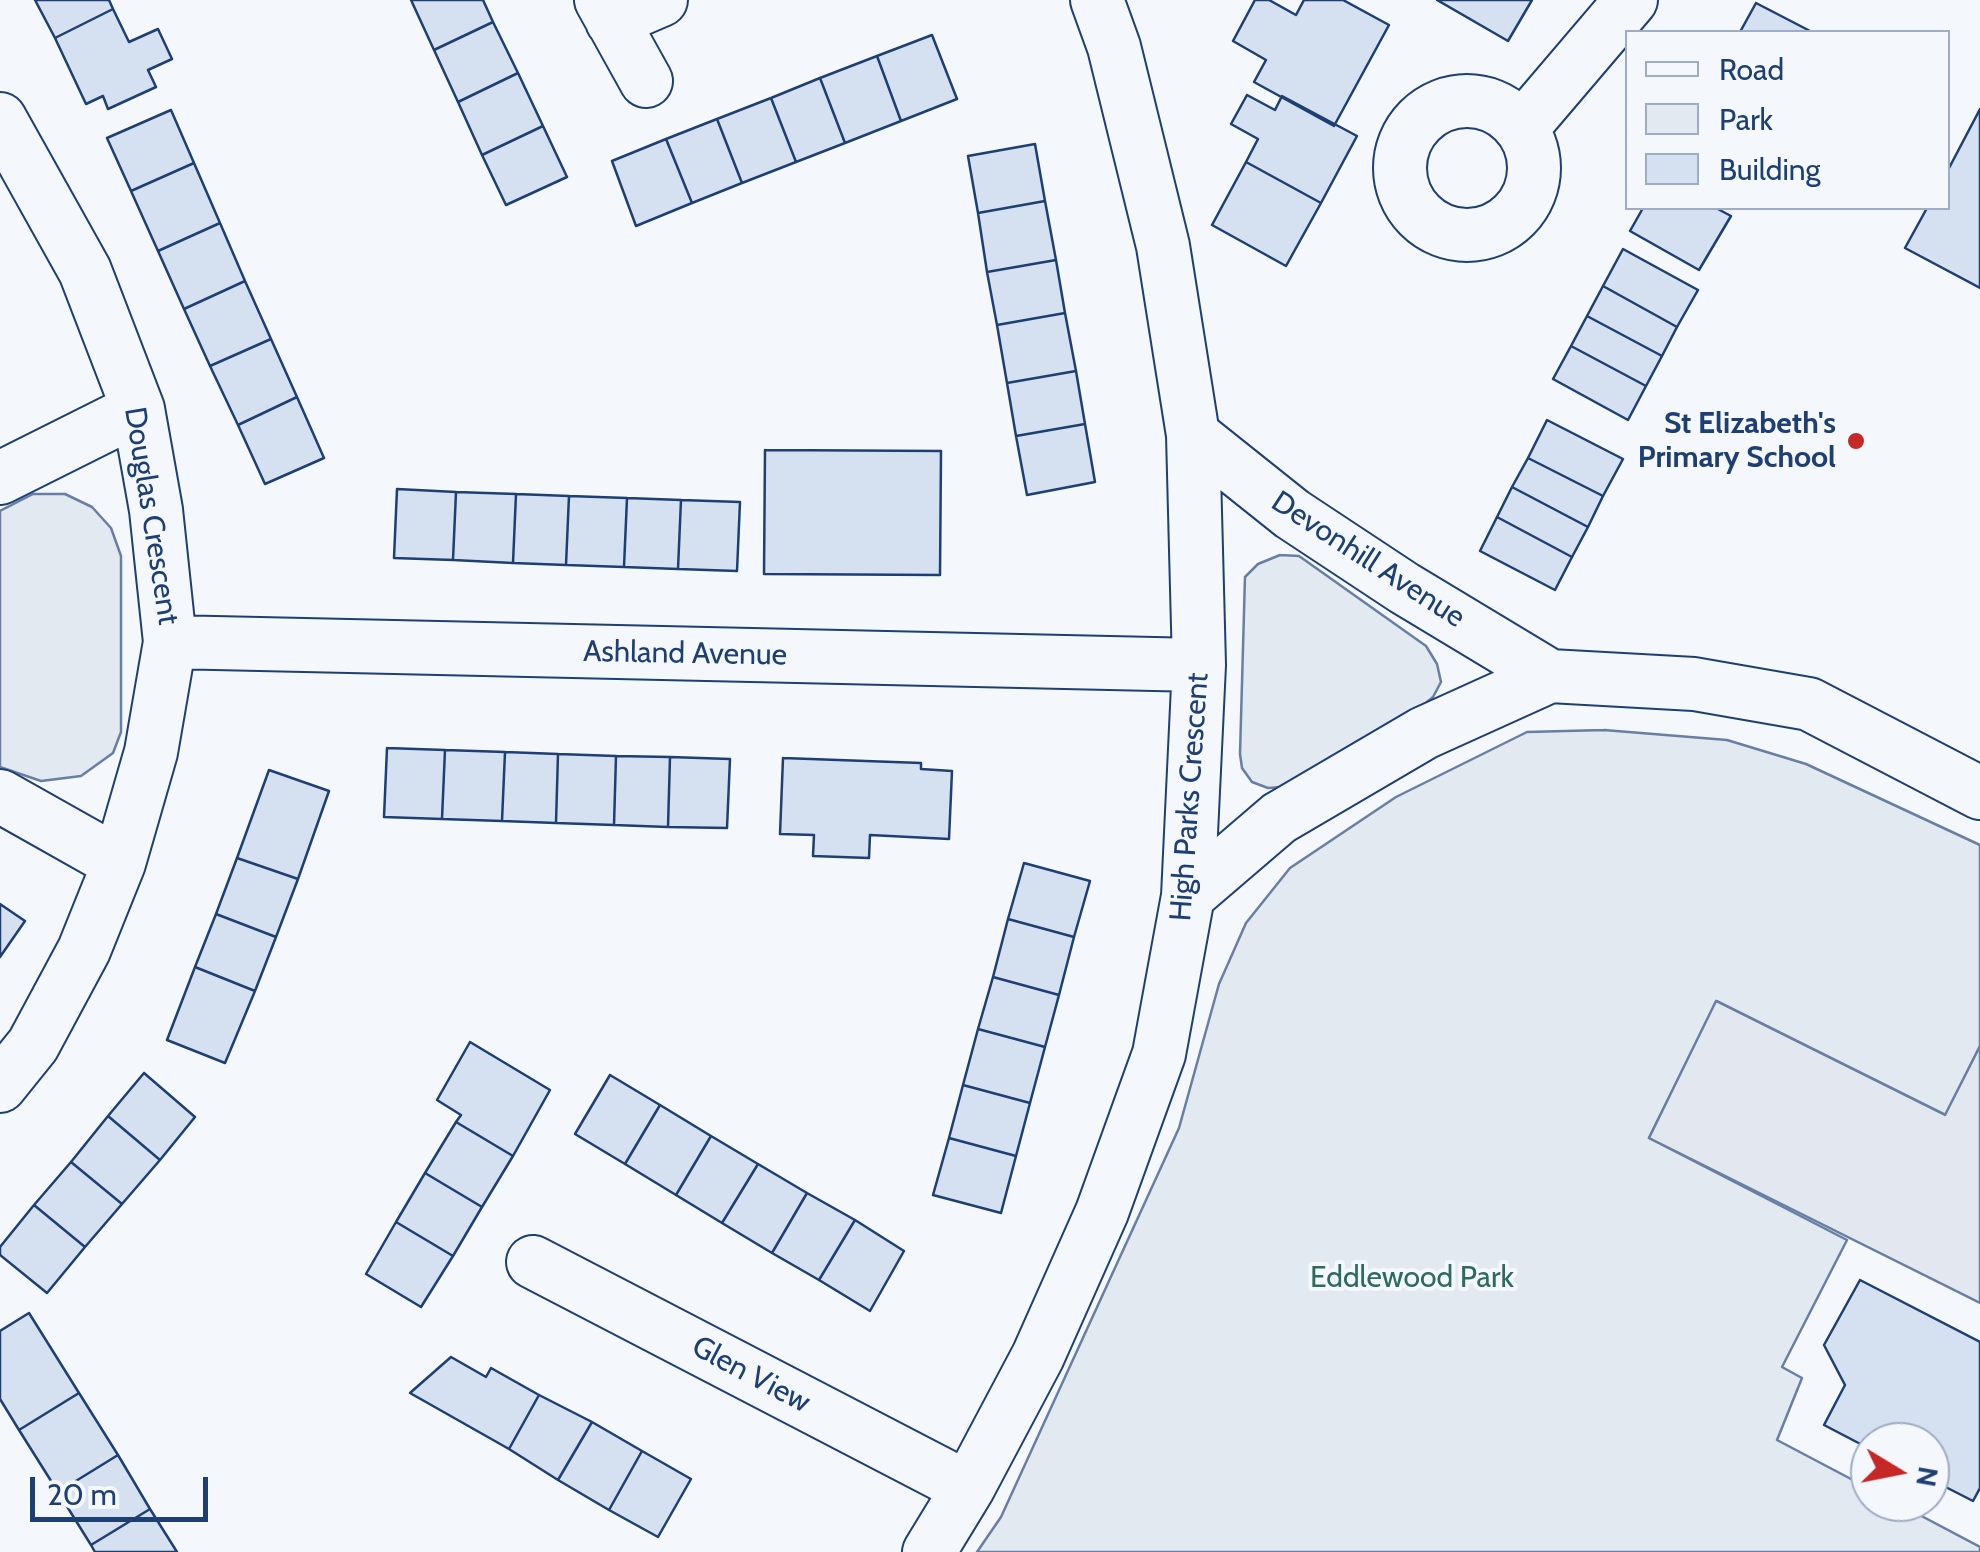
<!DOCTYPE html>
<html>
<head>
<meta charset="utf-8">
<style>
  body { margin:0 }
  #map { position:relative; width:1980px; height:1552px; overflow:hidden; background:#f4f7fb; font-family:Cabin,sans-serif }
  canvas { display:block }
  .legend { position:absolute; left:1625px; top:30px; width:325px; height:180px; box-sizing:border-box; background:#f4f7fb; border:2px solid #9eadc5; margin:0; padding:12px 18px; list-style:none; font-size:30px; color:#1d3f73 }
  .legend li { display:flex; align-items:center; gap:20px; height:50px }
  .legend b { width:50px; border:2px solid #9eadc5 }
  .north { position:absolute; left:1850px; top:1422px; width:100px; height:100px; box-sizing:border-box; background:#f4f7fb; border:2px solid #9eadc5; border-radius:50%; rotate:100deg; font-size:28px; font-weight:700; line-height:40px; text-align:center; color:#1d3f73 }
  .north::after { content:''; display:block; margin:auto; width:35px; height:45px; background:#c62828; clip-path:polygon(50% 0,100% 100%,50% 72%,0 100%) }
  .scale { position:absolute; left:30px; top:1477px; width:178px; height:45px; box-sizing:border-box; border:5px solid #1d3f73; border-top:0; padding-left:12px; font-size:30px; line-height:35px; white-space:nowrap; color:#1d3f73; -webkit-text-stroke:8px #f4f7fb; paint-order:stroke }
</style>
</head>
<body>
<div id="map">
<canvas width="1980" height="1552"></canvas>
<ul class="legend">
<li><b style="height:12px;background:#f4f7fb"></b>Road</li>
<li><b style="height:28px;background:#e3e9f0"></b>Park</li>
<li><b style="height:28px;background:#d5e0f0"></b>Building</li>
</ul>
<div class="north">N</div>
<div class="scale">20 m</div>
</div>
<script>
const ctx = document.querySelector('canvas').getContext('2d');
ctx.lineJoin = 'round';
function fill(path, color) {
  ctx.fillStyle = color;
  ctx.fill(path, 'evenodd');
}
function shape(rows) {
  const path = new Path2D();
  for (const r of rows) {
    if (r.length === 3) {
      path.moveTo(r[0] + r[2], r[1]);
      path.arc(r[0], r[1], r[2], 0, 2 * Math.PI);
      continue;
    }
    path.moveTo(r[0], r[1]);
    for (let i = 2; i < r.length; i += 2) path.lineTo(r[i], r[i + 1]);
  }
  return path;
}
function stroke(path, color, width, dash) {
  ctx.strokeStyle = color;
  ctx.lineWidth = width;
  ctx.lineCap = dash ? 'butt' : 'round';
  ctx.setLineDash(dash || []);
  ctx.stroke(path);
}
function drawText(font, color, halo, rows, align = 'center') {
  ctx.font = font + ' Cabin,sans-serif';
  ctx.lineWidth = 8;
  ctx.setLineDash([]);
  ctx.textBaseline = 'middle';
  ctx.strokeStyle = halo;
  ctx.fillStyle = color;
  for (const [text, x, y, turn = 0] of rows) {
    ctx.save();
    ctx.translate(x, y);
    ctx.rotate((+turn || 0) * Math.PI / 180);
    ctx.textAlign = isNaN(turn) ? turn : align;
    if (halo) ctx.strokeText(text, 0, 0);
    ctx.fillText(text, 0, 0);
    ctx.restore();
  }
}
const green = shape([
  [33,494,65,494,92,507,111,528,121,556,121,732,113,753,81,776,41,781,0,767,0,511,33,494],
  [1280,555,1299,556,1426,646,1437,664,1441,682,1433,697,1421,707,1283,787,1268,788,1252,782,1242,768,1240,754,1245,577,1258,564,1280,555],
  [1604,730,1727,740,1806,764,1980,845,1980,1046,1946,1115,1717,1001,1649,1138,1847,1240,1782,1367,1802,1378,1777,1440,1870,1489,1870,1502,1895,1502,1980,1547,1980,1552,977,1552,1001,1517,1179,1128,1219,984,1246,923,1290,868,1396,797,1527,732,1604,730]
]);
fill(green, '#e3e9f0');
stroke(green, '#687fa3', 2.5);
const parking = shape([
  [1716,1001,1945,1115,1980,1046,1980,1303,1649,1138,1716,1001]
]);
fill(parking, '#e3e8f0');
stroke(parking, '#687fa3', 2.5);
const building = shape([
  [35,0,109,0,113,9,55,38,35,0],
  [411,0,483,0,493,22,434,50,411,0],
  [1255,0,1269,0,1296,15,1304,0,1343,0,1389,25,1334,126,1254,82,1266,60,1233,41,1255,0],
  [1437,0,1532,0,1508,41,1437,0],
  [1756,3,1812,32,1740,32,1756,3],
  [113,9,129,42,158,29,172,59,148,70,156,87,108,109,103,96,86,104,55,38,113,9],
  [493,22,518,73,458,102,434,50,493,22],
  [932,35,957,99,901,121,877,56,932,35],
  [877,56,901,121,845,143,820,78,877,56],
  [518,73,543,126,482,155,458,102,518,73],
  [820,78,845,143,796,162,771,98,820,78],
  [1247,95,1275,110,1282,96,1357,136,1321,203,1246,162,1258,139,1231,124,1247,95],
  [771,98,796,162,742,183,717,119,771,98],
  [1980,109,1980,288,1905,248,1927,208,1948,208,1948,170,1980,109],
  [171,110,194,163,131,191,107,138,171,110],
  [717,119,742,183,692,203,666,139,717,119],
  [543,126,567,177,506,205,482,155,543,126],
  [666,139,692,203,636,226,612,161,666,139],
  [1035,144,1045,201,978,213,968,156,1035,144],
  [1246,162,1321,203,1286,266,1212,225,1246,162],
  [194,163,220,223,158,251,131,191,194,163],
  [1045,201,1056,260,987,272,978,213,1045,201],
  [1643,208,1716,208,1731,216,1699,270,1630,231,1643,208],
  [220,223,245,281,184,309,158,251,220,223],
  [1623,249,1698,290,1677,327,1603,286,1623,249],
  [1056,260,1065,313,997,325,987,272,1056,260],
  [245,281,271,339,210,366,184,309,245,281],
  [1603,286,1677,327,1662,356,1587,316,1603,286],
  [1065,313,1076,371,1007,383,997,325,1065,313],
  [1587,316,1662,356,1646,386,1571,346,1587,316],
  [271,339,297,397,238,425,210,366,271,339],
  [1571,346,1646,386,1628,420,1553,379,1571,346],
  [1076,371,1085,424,1016,436,1007,383,1076,371],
  [297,397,324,458,265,484,238,425,297,397],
  [1547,420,1623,459,1603,496,1528,458,1547,420],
  [1085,424,1095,482,1027,495,1016,436,1085,424],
  [765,450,941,451,940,575,764,574,765,450],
  [1528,458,1603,496,1588,527,1512,487,1528,458],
  [1512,487,1588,527,1572,557,1497,517,1512,487],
  [397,489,456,492,453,560,394,558,397,489],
  [456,492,516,494,513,563,453,560,456,492],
  [516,494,569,496,566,565,513,563,516,494],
  [569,496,627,498,624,567,566,565,569,496],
  [627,498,681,500,678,569,624,567,627,498],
  [681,500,740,502,737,571,678,569,681,500],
  [1497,517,1572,557,1555,590,1480,551,1497,517],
  [387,748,445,750,442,819,384,817,387,748],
  [445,750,505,752,502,821,442,819,445,750],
  [505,752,558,754,556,823,502,821,505,752],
  [558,754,616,756,614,825,556,823,558,754],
  [616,756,670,757,668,827,614,825,616,756],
  [670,757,730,759,727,828,668,827,670,757],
  [783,758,921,763,921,769,952,771,949,839,870,835,869,858,813,856,814,835,780,834,783,758],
  [269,770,329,791,298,879,237,858,269,770],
  [237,858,298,879,276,937,216,914,237,858],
  [1024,863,1090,881,1074,937,1008,919,1024,863],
  [0,904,25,921,0,957,0,904],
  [216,914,276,937,255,991,195,967,216,914],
  [1008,919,1074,937,1059,995,993,977,1008,919],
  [195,967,255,991,225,1063,167,1040,195,967],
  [993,977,1059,995,1045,1047,978,1029,993,977],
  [978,1029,1045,1047,1030,1103,963,1085,978,1029],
  [470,1042,550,1090,513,1156,456,1122,461,1115,437,1100,470,1042],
  [144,1073,195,1117,160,1160,108,1116,144,1073],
  [610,1075,660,1105,625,1164,575,1134,610,1075],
  [963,1085,1030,1103,1016,1156,949,1138,963,1085],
  [660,1105,711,1136,676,1195,625,1164,660,1105],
  [108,1116,160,1160,122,1204,71,1162,108,1116],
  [456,1122,513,1156,482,1207,425,1173,456,1122],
  [711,1136,758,1164,722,1223,676,1195,711,1136],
  [949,1138,1016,1156,1001,1213,933,1195,949,1138],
  [71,1162,122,1204,85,1247,34,1205,71,1162],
  [758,1164,807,1193,772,1253,722,1223,758,1164],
  [425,1173,482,1207,453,1256,396,1222,425,1173],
  [807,1193,855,1220,819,1280,772,1253,807,1193],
  [34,1205,85,1247,47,1293,0,1255,0,1247,34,1205],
  [855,1220,904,1251,870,1311,819,1280,855,1220],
  [396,1222,453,1256,421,1307,366,1274,396,1222],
  [1860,1280,1980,1342,1980,1488,1973,1501,1930,1479,1930,1442,1870,1442,1870,1449,1824,1425,1845,1385,1824,1345,1860,1280],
  [29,1313,79,1393,19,1430,0,1399,0,1331,29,1313],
  [451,1357,486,1377,491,1368,539,1395,509,1449,410,1393,451,1357],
  [79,1393,118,1455,58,1492,19,1430,79,1393],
  [539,1395,592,1422,558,1480,509,1449,539,1395],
  [592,1422,642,1451,609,1510,558,1480,592,1422],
  [642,1451,691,1479,658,1537,609,1510,642,1451],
  [118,1455,150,1509,91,1545,58,1492,118,1455],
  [150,1509,177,1552,95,1552,91,1545,150,1509]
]);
fill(building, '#d5e0f0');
stroke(building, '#1d3f73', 2.5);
const street = shape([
  [601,0,646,81],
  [612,21,661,0],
  [1467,168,67],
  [0,119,85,271,138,409,156,510,170,642,151,752,119,863,84,950,33,1045,0,1086],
  [1522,128,1631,0],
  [1193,435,1292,514,1404,588,1550,676],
  [0,478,138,409],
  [170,642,1199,665],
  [0,796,119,863],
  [1188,896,1279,818,1424,733,1550,676,1694,684,1809,704,1980,793],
  [533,1262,968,1488],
  [929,1552,968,1488,1038,1356,1102,1212,1159,1054,1188,896,1199,665,1193,435,1163,246,1114,47,1097,0]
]);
stroke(street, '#1d3f73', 56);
stroke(street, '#f4f7fb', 52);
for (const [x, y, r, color] of [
  [1856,441,10,"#c62828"]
]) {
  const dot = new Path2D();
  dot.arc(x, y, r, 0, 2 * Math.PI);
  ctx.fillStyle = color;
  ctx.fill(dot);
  stroke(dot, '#f4f7fb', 4);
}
drawText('bold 30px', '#1d3f73', '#f4f7fb', [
  ["St Elizabeth's",1836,424],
  ["Primary School",1836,458]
], 'right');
drawText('30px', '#1d3f73', '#f4f7fb', [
  ["Douglas Crescent",151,516,81],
  ["Devonhill Avenue",1368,560,33],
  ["Ashland Avenue",685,654,1],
  ["High Parks Crescent",1190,797,-86],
  ["Glen View",751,1375,28]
]);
drawText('30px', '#2c6c60', '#f4f7fb', [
  ["Eddlewood Park",1412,1278]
]);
</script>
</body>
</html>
